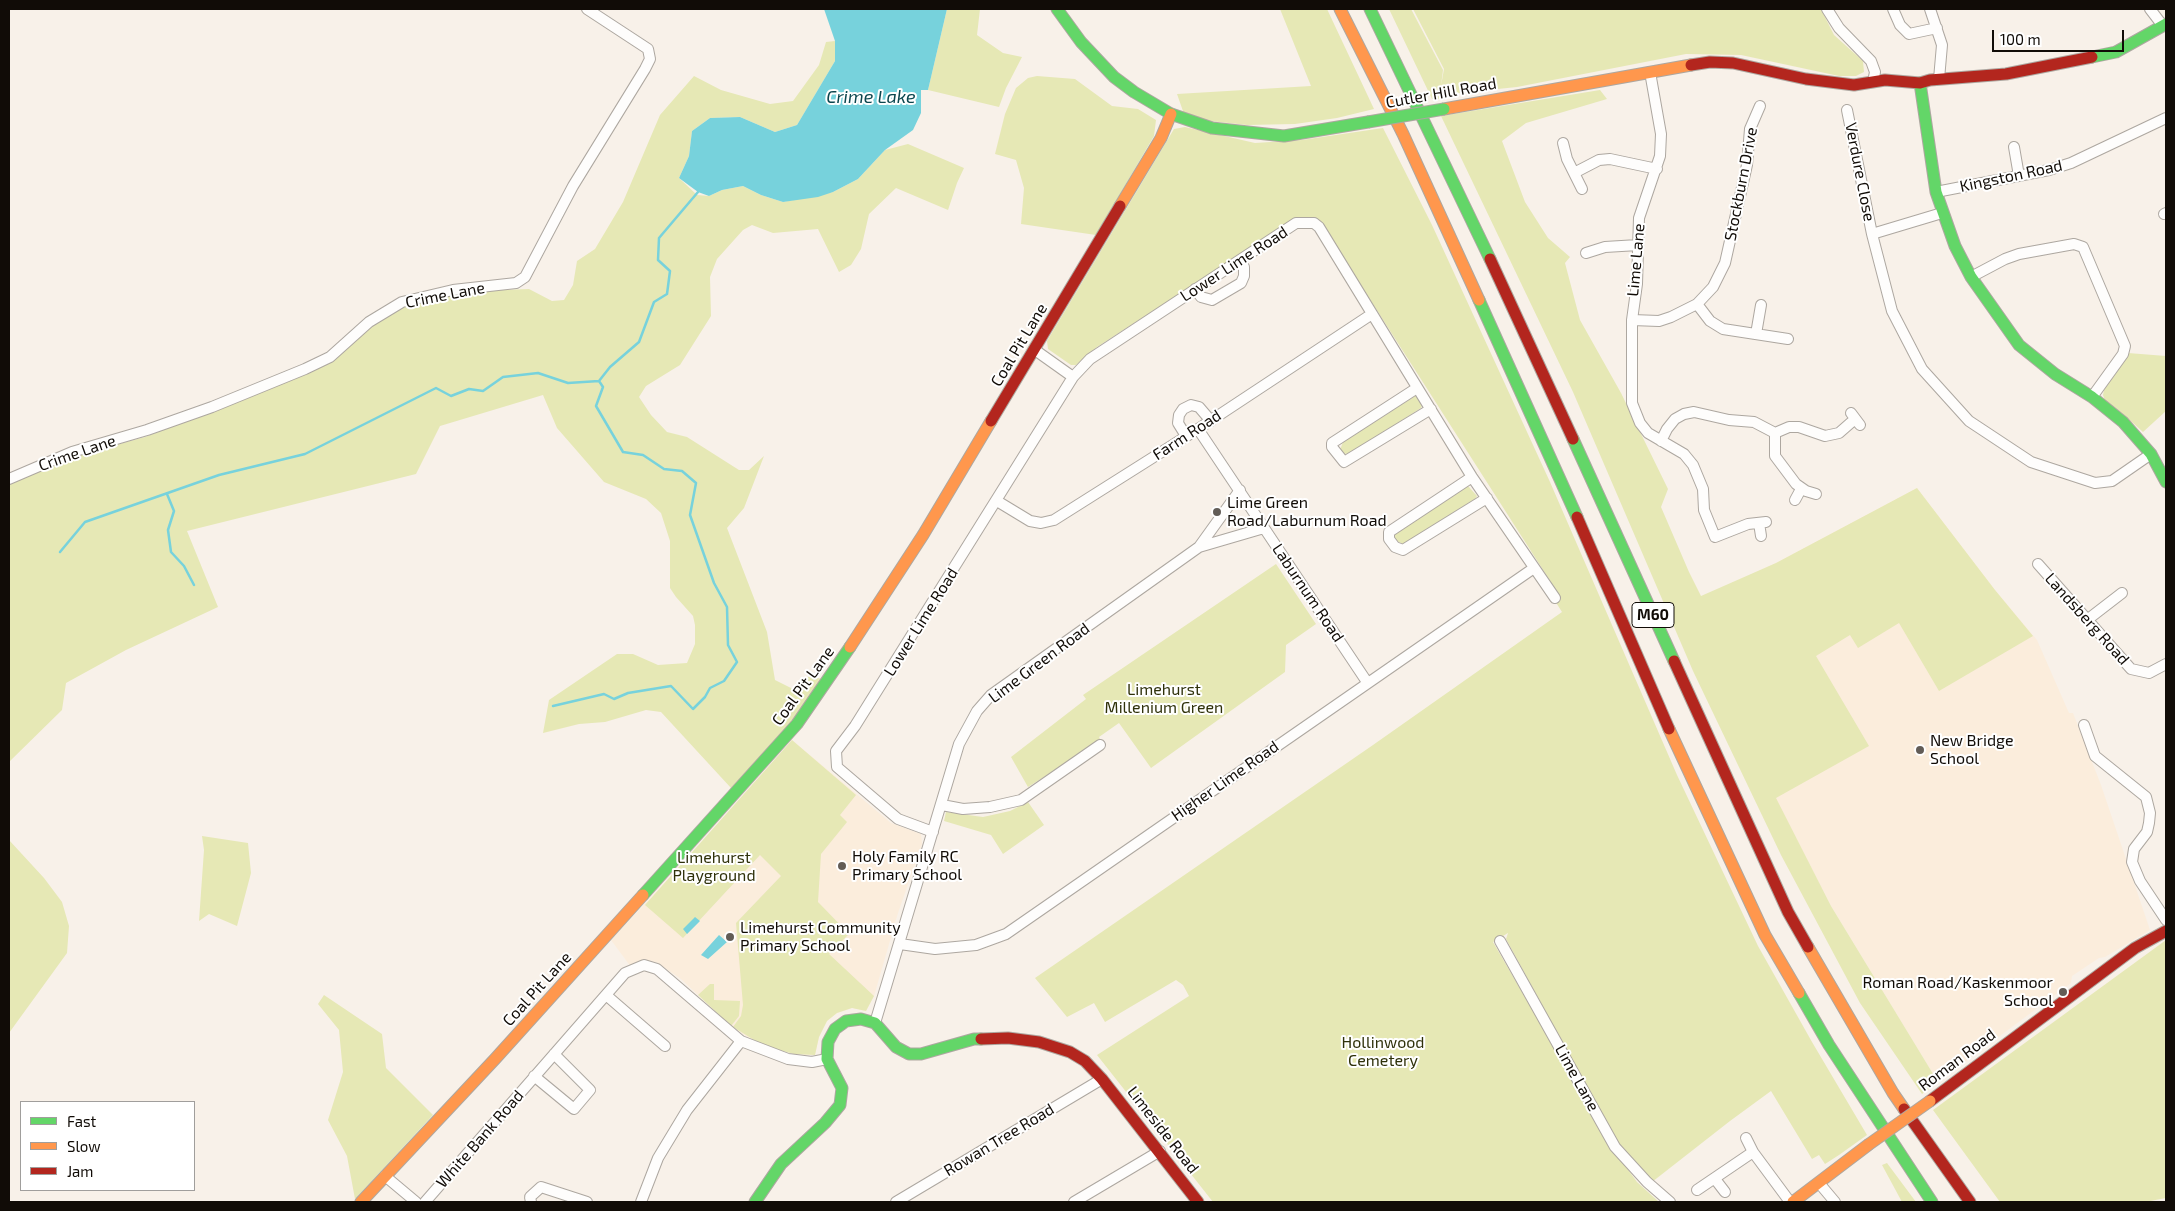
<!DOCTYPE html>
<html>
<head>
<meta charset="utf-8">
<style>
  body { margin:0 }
  #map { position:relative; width:2175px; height:1211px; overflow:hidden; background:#f8f1e9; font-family:"Exo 2",sans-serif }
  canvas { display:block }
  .frame { position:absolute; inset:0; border:10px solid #110c07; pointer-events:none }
  .legend { position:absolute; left:20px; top:1101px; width:175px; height:90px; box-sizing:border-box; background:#fff; border:1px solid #a09e9c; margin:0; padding:6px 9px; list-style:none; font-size:15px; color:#110c07 }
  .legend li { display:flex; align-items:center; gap:10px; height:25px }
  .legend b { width:25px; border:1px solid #a09e9c }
  .scale { position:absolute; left:1992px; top:30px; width:132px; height:22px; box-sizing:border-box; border:2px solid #110c07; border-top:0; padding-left:6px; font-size:15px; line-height:18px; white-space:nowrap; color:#110c07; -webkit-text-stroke:4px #fff; paint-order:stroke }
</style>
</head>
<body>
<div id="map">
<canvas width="2175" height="1211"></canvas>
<div class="frame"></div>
<ul class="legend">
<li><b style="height:6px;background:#63d668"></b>Fast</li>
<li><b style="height:6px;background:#ff974d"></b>Slow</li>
<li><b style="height:6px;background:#b3261e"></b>Jam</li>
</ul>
<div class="scale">100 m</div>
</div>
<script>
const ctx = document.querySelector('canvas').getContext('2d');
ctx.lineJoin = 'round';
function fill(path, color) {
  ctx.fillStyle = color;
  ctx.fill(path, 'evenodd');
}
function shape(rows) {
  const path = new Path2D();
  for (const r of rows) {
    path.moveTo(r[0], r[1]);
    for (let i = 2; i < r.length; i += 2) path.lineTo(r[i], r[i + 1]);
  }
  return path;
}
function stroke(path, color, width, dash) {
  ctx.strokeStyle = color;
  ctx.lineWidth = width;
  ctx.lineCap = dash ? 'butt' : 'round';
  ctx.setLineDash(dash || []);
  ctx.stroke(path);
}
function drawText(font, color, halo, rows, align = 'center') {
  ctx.font = font + ' "Exo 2",sans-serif';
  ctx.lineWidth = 4;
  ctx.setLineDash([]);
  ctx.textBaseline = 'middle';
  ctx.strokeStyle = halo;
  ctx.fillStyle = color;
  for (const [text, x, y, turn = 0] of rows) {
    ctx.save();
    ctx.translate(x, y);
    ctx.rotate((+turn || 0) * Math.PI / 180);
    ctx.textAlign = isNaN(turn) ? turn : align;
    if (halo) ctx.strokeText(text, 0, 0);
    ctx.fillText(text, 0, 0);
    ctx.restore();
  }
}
fill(shape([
  [1917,488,1995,590,2037,640,2069,713,2073,713,2101,785,2150,930,2105,957,2099,958,2072,976,2071,983,1938,1082,1831,906,1775,798,1702,597,1776,563],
  [792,740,891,823,921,834,922,844,898,913,874,996,866,1011,852,1008,837,1013,827,1021,819,1037,815,1055,794,1054,747,1037,731,1026,681,979,656,962,642,961,631,967,611,940,723,820]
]), '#fbeddc');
fill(shape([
  [947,9,980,9,977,35,1003,53,1022,57,1006,88,999,107,928,90],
  [1280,9,1327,9,1374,109,1337,118,1295,124,1247,125,1210,121,1184,114,1177,94,1311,86],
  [1389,9,1411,9,1443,70,1441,86,1444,69,1413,9,1821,9,1834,35,1863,61,1864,72,1856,76,1839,76,1741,55,1686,54,1517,87,1440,95,1439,99,1432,99],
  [835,41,835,61,797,125,775,132,740,117,710,118,692,131,689,156,679,178,697,195,709,196,722,190,743,186,761,195,783,202,833,192,858,179,885,150,908,144,964,168,957,183,948,210,896,188,869,214,861,249,851,265,839,272,818,229,773,233,752,225,743,230,717,259,710,277,711,316,680,365,646,386,639,397,651,415,667,432,687,437,739,470,749,470,764,456,744,508,727,528,767,632,775,680,793,689,811,675,821,679,792,724,731,788,661,712,646,710,605,722,579,724,543,733,549,700,617,654,633,654,658,665,687,663,695,644,695,625,693,616,676,597,670,588,670,541,661,513,646,499,604,482,557,428,543,395,440,426,416,474,187,531,218,607,126,650,66,683,62,710,9,762,9,485,68,458,145,437,307,374,335,360,370,327,403,307,451,295,501,290,529,289,552,301,564,300,573,285,577,261,595,249,623,202,660,115,694,76,721,90,770,104,793,101,819,65,826,42],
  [1037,76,1075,79,1112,106,1138,109,1156,120,1154,136,1096,235,1021,224,1024,188,1016,160,995,154,1005,114,1016,88,1028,78],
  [1600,90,1607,99,1526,123,1502,141,1525,202,1548,238,1570,257,1565,263,1580,320,1621,393,1668,489,1661,507,1689,572,1701,596,1776,563,1917,488,1995,590,2033,636,1939,691,1899,623,1858,648,1850,635,1816,656,1869,746,1776,798,1831,906,1938,1082,1922,1094,1860,1003,1781,855,1693,671,1573,392,1441,116],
  [1185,127,1255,143,1302,140,1383,128,1432,225,1550,482,1677,775,1758,946,1812,1042,1867,1135,1839,1155,1825,1164,1819,1155,1812,1159,1771,1091,1730,1121,1652,1182,1621,1150,1506,939,1508,933,1493,942,1613,1149,1637,1182,1659,1202,1213,1202,1097,1055,1189,996,1183,985,1176,980,1105,1022,1094,1003,1067,1017,1035,978,1373,745,1562,612,1555,601,1561,598,1321,223,1308,217,1294,220,1097,347,1076,365,1071,365,1048,349,1047,341,1174,129],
  [2128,353,2166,356,2166,411,2143,432,2123,414,2105,401,2103,395,2104,390],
  [1415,396,1418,396,1423,402,1421,408,1351,453,1344,454,1340,450,1343,442],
  [1468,486,1477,496,1475,499,1403,544,1395,540,1395,531],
  [1276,564,1316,624,1286,645,1285,672,1151,768,1119,723,1099,737,1101,741,1028,787,1011,757,1086,699,1083,695],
  [792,740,856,795,840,815,847,822,821,854,818,902,849,934,829,954,874,996,866,1011,852,1008,837,1013,827,1021,819,1037,815,1055,794,1054,764,1046,733,1027,741,1016,743,1005,736,923,781,876,760,855,683,938,645,905],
  [1028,802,1044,825,1003,854,991,835,944,821,946,812,983,817,1010,811],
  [202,836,248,843,251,873,237,926,209,914,199,921,204,850],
  [9,840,44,878,62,902,69,926,67,953,9,1033],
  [2166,940,2166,1198,2145,1202,2000,1202,1933,1110],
  [710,984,714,984,714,1000,740,1001,739,1016,731,1026,698,995],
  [324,995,382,1034,386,1068,433,1115,355,1199,347,1156,328,1120,343,1072,339,1030,318,1004],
  [1887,1163,1916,1202,1902,1202,1882,1165]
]), '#e6e8b5');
fill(shape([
  [824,9,947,9,928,90,921,90,921,113,913,130,885,150,858,179,833,192,818,197,783,202,761,195,743,186,722,190,709,196,698,192,679,178,689,156,692,131,710,118,740,117,775,132,797,125,835,61,835,41],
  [695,917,700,921,687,934,683,929],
  [719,935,727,942,708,959,701,955]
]), '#77d2dc');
stroke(shape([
  [167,494,174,511,168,530,171,552,184,566,194,585],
  [60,552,85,522,219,475,305,454,436,388,451,396,469,389,483,391,503,377,538,373,568,383,599,381,610,367,639,342,654,302,667,294,670,271,658,260,659,238,698,192],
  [553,706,604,694,614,699,628,693,671,686,693,709,705,697,710,688,724,681,737,662,728,645,727,607,714,583,690,515,696,483,682,471,664,469,643,455,623,452,596,406,603,387,599,381]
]), '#77d2dc', 2.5);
const street = shape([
  [1827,9,1839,28,1871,61,1875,72,1873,82],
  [1893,9,1900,25,1909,34,1937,28],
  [1930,9,1942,45,1939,79],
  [2150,9,2163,26],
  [1650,72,1661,134,1660,156,1639,218,1637,284,1632,320,1632,403,1640,423,1648,433,1684,454,1693,465,1703,489,1704,510,1715,537,1748,524,1766,522],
  [1847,110,1872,234,1892,311,1922,369,1969,421,2031,462,2095,483,2112,481,2151,454],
  [1563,143,1567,159,1574,173,1599,160,1610,159,1657,169],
  [2014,147,2019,176],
  [1574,173,1582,189],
  [1936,192,2049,170,2071,163,2166,118],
  [2164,214,2166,213],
  [1872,234,1942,213],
  [1586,253,1605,247,1638,245],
  [1971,277,2005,259,2019,254,2074,244,2083,247,2125,346,2123,354,2092,397],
  [1195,289,1201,297,1212,300,1241,283,1244,276,1244,267,1239,261],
  [1697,304,1710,321,1723,329,1788,339],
  [1632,320,1659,321,1671,317,1697,304,1713,287,1725,263,1747,165,1750,129,1760,106],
  [1756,334,1761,305],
  [1035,350,1073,377],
  [1417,388,1332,443,1332,447,1344,462,1431,409],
  [1851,413,1860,425],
  [1198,429,1367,682],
  [1775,433,1775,456,1796,484,1806,491,1816,494],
  [1186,436,1178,423,1179,415,1183,409,1191,405,1199,407,1211,421],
  [1661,441,1667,429,1675,419,1684,414,1694,412,1729,420,1754,422,1775,433,1789,427,1799,427,1825,436,1839,433,1855,419],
  [1472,477,1389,532,1389,539,1395,547,1403,550,1487,498],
  [9,479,72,452,147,430,212,407,305,369,330,357,369,322,402,302,453,290,516,283,525,277,573,186,645,69,650,59,648,49,587,9],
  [1795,500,1801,489],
  [997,501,1030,521,1041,523,1054,520,1198,429,1372,314],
  [1759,523,1761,536],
  [1199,547,1240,490],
  [2038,564,2131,669,2149,673,2166,664],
  [2087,620,2122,593],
  [2084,725,2095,756,2146,797,2150,813,2149,823,2147,832,2134,849,2132,862,2140,881,2166,920],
  [942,805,963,809,990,807,1021,800,1100,745],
  [933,832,898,819,837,767,836,751,855,726,1073,377,1090,359,1296,223,1314,223,1319,227,1472,477,1555,598],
  [1500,941,1615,1147,1647,1182,1670,1202],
  [900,944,935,949,976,945,1006,934,1534,568],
  [606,995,665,1046],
  [875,1023,959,744,977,711,991,695,1199,547,1264,528],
  [534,1076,574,1109,590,1090,554,1054],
  [1746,1138,1753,1152,1790,1202],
  [385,1176,416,1202],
  [1715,1179,1725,1192],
  [1819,1183,1835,1202],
  [1697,1190,1753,1152],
  [425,1202,625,973,644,965,657,969,741,1041,788,1059,812,1062,827,1059],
  [531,1202,530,1197,541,1187,587,1202],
  [641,1202,658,1158,687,1110,741,1041],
  [896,1202,1102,1079],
  [1074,1202,1160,1151]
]);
const fast = shape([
  [1057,9,1081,42,1114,77,1134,92,1171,114,1212,128,1284,136,1368,122],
  [1370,9,1490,259],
  [2092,57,2116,52,2166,24],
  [1920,83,1936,192,1955,246,1971,277,2019,345,2055,374,2092,397,2123,422,2151,454,2166,482],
  [1479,300,1577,517],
  [1573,439,1674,661],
  [643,895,797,724,850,647],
  [1799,993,1829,1045,1932,1202],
  [755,1202,781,1164,825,1123,840,1105,842,1088,827,1059,828,1042,835,1029,846,1021,861,1019,875,1023,896,1047,909,1054,921,1054,974,1039,981,1039]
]);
const slow = shape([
  [1340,9,1403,134,1479,300],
  [1444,109,1691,65],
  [1120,206,1161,138,1171,114],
  [850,647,923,535,991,421],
  [1669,729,1765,935,1799,993],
  [1808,947,1893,1093,1904,1109],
  [361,1202,495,1059,643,895],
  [1793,1202,1868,1145]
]);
const jam = shape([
  [1691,65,1710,62,1733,63,1806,79,1854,85,1885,80,1920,83,1930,80,2006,74,2092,57],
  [1490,259,1573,439],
  [991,421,1120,206],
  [1577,517,1669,729],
  [1674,661,1788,912,1808,947],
  [981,1039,1008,1038,1039,1042,1070,1052,1085,1061,1102,1079,1198,1202],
  [1930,1101,2135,948,2166,931],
  [1904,1109,1970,1202]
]);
stroke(street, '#ada7a0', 12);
stroke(fast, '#ada7a0', 13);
stroke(slow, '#ada7a0', 13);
stroke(jam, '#ada7a0', 13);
stroke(street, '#fefdfc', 10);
stroke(fast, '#63d668', 11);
stroke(slow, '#ff974d', 11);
stroke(jam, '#b3261e', 11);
const fastBridge = shape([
  [1368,122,1444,109]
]);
const slowBridge = shape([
  [1868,1145,1930,1101]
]);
stroke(fastBridge, '#ada7a0', 13, []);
stroke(slowBridge, '#ada7a0', 13, []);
stroke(fastBridge, '#63d668', 11);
stroke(slowBridge, '#ff974d', 11);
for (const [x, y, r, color] of [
  [1217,512,5,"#625c56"],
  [1920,750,5,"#625c56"],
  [842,866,5,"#625c56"],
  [730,937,5,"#625c56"],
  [2063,992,5,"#625c56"]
]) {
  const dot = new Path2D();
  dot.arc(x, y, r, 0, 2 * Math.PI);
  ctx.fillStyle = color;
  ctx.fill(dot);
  stroke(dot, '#fff', 2);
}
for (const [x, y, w] of [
  [1653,615,42]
]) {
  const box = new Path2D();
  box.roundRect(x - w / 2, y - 12.5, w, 25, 4);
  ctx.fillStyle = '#fff';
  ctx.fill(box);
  stroke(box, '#110c07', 1);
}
drawText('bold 15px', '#110c07', null, [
  ["M60",1653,615]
]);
drawText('16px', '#110c07', '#fff', [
  ["Cutler Hill Road",1441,93,-10],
  ["Verdure Close",1860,172,79],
  ["Kingston Road",2011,176,-12],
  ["Stockburn Drive",1741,184,-79],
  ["Lime Lane",1636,260,-85],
  ["Lower Lime Road",1234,264,-33],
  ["Crime Lane",445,295,-11],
  ["Coal Pit Lane",1019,345,-59],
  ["Farm Road",1187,435,-33],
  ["Crime Lane",77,453,-19],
  ["Laburnum Road",1308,593,56],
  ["Landsberg Road",2087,619,48],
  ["Lower Lime Road",921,622,-58],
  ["Lime Green Road",1039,663,-37],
  ["Coal Pit Lane",803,686,-54],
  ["Higher Lime Road",1225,781,-35],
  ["Coal Pit Lane",537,989,-48],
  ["Roman Road",1957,1060,-37],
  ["Lime Lane",1577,1078,61],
  ["Limeside Road",1163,1130,52],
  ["White Bank Road",480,1139,-49],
  ["Rowan Tree Road",999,1140,-31]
]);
drawText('16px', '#110c07', '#fff', [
  ["Lime Green",1227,503],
  ["Road/Laburnum Road",1227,521],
  ["New Bridge",1930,741],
  ["School",1930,759],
  ["Holy Family RC",852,857],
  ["Primary School",852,875],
  ["Limehurst Community",740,928],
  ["Primary School",740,946],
  ["Roman Road/Kaskenmoor",2053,983,"right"],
  ["School",2053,1001,"right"]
], 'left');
drawText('16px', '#2f310a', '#fff', [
  ["Limehurst",1164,690],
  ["Millenium Green",1164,708],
  ["Limehurst",714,858],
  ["Playground",714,876],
  ["Hollinwood",1383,1043],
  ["Cemetery",1383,1061]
]);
drawText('italic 18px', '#0b464e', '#fff', [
  ["Crime Lake",871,97]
]);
</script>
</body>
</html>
